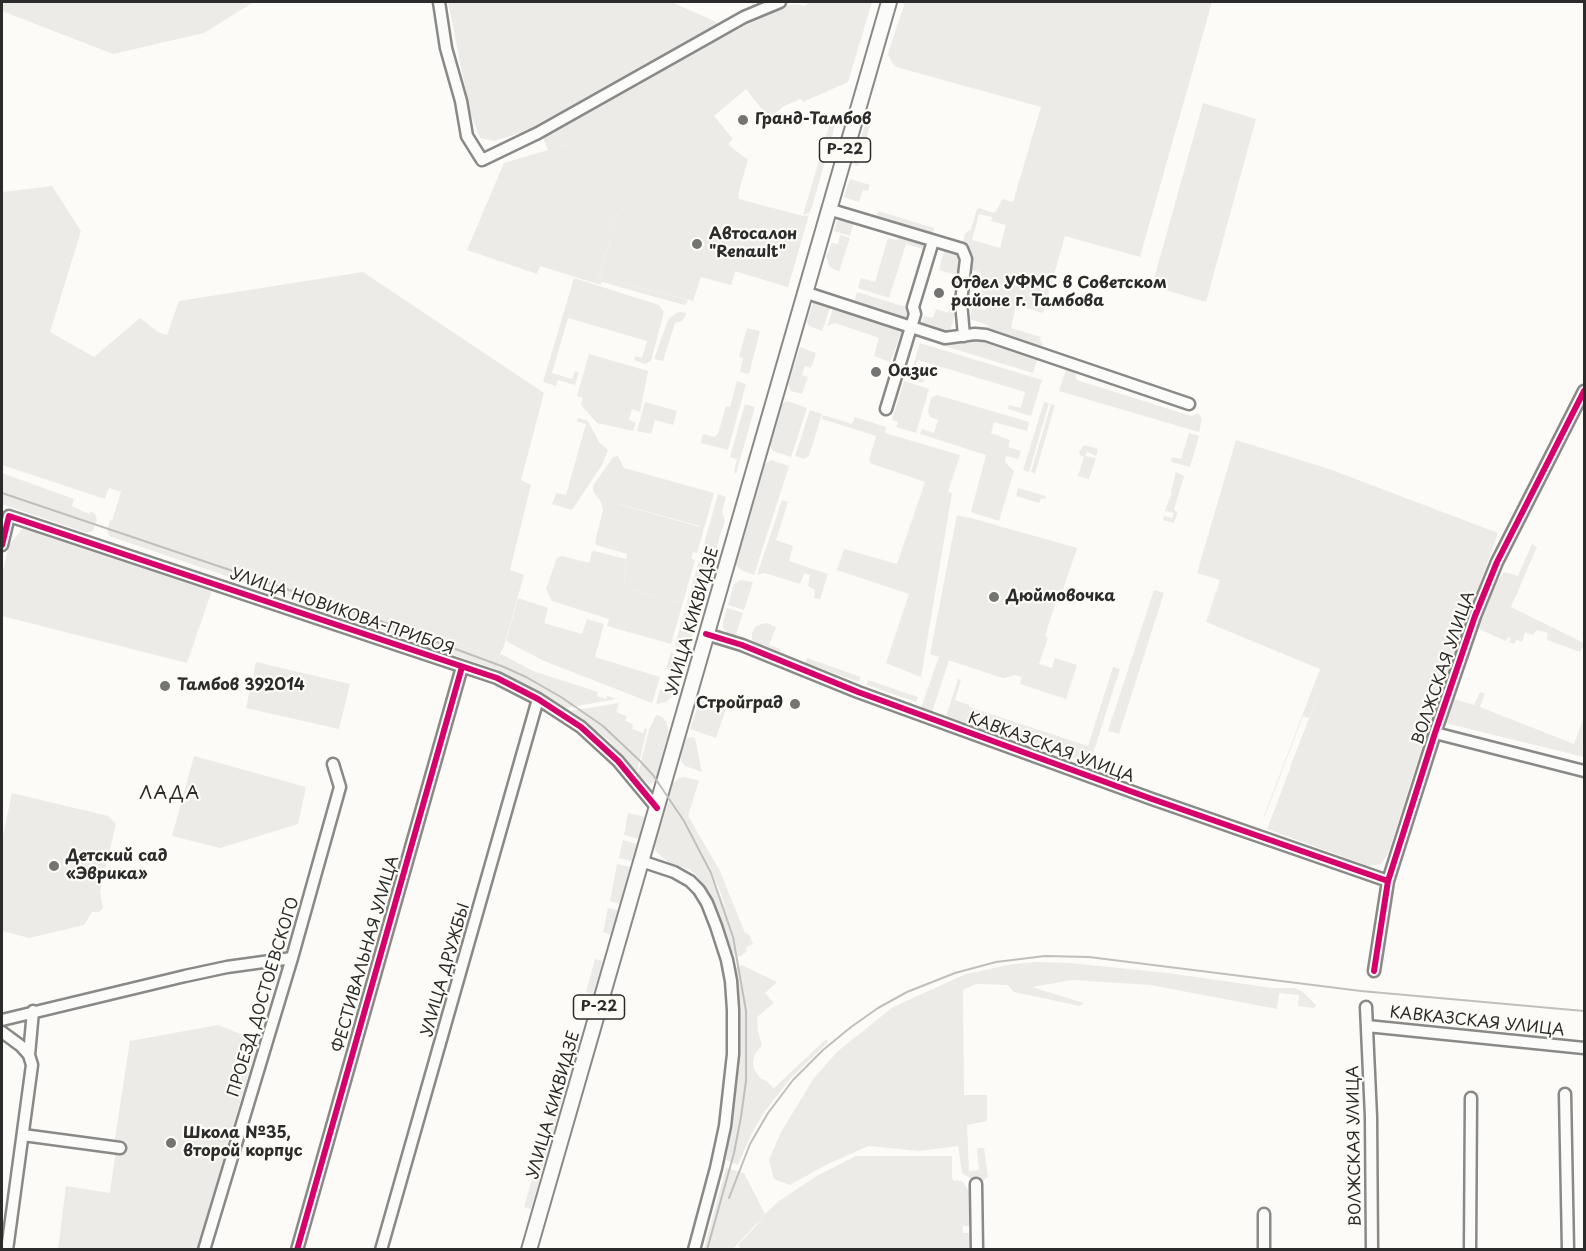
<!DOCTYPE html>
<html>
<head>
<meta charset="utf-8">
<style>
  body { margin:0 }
  #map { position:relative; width:1586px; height:1251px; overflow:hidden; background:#fcfbf8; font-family:"Playpen Sans",sans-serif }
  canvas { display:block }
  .frame { position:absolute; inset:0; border:3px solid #2b2b2b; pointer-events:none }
</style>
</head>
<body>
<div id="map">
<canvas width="1586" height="1251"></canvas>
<div class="frame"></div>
</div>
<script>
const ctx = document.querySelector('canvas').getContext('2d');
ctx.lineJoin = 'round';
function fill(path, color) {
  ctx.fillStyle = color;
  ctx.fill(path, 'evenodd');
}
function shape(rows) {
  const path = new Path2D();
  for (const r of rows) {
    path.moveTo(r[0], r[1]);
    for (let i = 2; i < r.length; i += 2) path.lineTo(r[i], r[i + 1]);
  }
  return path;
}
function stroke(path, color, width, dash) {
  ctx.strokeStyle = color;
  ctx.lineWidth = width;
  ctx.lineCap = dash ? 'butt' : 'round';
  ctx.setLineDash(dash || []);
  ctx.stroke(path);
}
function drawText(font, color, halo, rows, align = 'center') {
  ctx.font = font + ' "Playpen Sans",sans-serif';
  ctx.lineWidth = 4.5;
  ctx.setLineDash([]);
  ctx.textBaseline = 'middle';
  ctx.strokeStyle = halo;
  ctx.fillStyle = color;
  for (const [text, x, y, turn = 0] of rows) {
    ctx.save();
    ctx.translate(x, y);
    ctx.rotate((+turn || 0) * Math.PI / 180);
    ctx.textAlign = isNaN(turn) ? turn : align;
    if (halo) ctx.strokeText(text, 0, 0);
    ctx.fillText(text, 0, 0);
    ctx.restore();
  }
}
fill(shape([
  [565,145,637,164,620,191,607,233,609,241,598,274,602,282,601,285,540,266,537,274,467,250,504,163],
  [731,147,748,160,738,194,739,199,803,216,809,215,788,287,735,271,731,285,701,277,693,301,600,277,617,213],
  [52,186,81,231,50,332,94,357,140,318,158,332,167,335,179,301,363,272,544,393,521,480,531,485,510,570,524,575,504,646,498,658,317,591,112,521,121,492,109,488,105,499,2,465,2,192],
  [618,504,700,527,679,603,624,588,627,551,607,545],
  [957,515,1077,548,1060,598,1049,595,1047,596,1022,677,1014,675,1003,678,930,654],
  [25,526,185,578,212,590,187,663,2,616,2,575,9,545],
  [1380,692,1422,709,1384,804,1290,767,1319,693],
  [194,756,306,787,298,824,220,848,172,836],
  [12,793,108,816,116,824,100,892,103,908,99,912,92,912,84,925,29,938,2,931,2,840],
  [669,797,686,822,706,860,728,915,738,956,736,955,726,916,705,861],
  [218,1025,258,1041,197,1249,58,1250,66,1186,110,1193,115,1156,113,1151,130,1041],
  [856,1156,952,1156,952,1178,962,1193,963,1249,743,1250,738,1245,779,1201,817,1176]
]), '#ecebe7');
fill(shape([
  [2,2,254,2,204,33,113,54,2,11],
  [448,2,671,2,721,24,537,128,494,141,480,138,470,112],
  [811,2,872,2,848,82,803,102,801,99,784,106,769,118,746,89,714,116,733,139,728,144,731,147,617,213,600,277,688,300,687,303,684,305,602,282,598,274,609,241,607,233,620,191,636,164,565,145,548,150,543,138,721,38,786,5,798,4,804,6],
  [905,2,1212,2,1140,257,1065,236,1043,313,1016,305,1011,328,1041,337,1040,340,1043,344,1041,346,987,329,988,325,969,319,973,307,986,310,990,298,980,295,984,280,979,272,972,270,969,267,971,249,962,246,965,234,971,229,977,209,980,208,993,213,996,212,1002,199,1013,202,1041,107,896,67,893,64,888,55,889,50],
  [979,214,992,217,991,221,1006,225,1000,248,972,240],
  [1203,103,1256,119,1206,302,1152,286],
  [833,113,838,115,812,207,809,213,803,215],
  [868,114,873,116,858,166,856,166,853,164],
  [850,179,870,185,868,191,863,190,859,202,844,197],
  [746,210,805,227,788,287,735,271,731,285,725,283],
  [878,211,934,228,932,237,876,221],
  [843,219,854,223,850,236,834,231,837,221],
  [840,235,850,238,839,272,830,267,826,257,832,243,838,244],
  [898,237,924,245,923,249,906,244,889,298,858,288,861,278,875,282,888,238,897,240],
  [945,247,962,253,959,276,939,270],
  [574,278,659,305,664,312,651,361,645,364,634,360,635,356,642,358,647,341,568,318,552,373,572,379,575,371,579,372,575,385,558,380,556,386,543,382],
  [857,292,909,308,904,322,853,306],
  [816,301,831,305,822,331,809,326,807,322,813,302],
  [951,303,958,305,949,334,920,328,924,316,933,318,936,309,948,313],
  [834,306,903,329,890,362,874,356,879,338,835,323,827,326],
  [680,312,687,313,682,321,675,323,663,361,654,359,668,320,676,313],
  [747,328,760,331,749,374,740,372,743,358,739,357],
  [922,334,950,343,982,337,1039,354,1033,373,921,339],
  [920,343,1042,380,1031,416,1008,409,1009,405,1021,408,1025,392,918,360,912,375,924,379,923,383,909,379],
  [800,347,816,353,811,368,805,366,802,375,808,377,802,394,791,391,788,384],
  [589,354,648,371,640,412,632,409,629,420,636,423,633,431,597,423,581,405,583,398,577,396],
  [1066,370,1075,373,1077,380,1191,416,1198,413,1202,419,1199,432,1059,391],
  [737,381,746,384,728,450,701,443,703,434,714,437,718,434,726,406,730,407],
  [904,381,929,389,916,433,896,427,898,422,892,420],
  [937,395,1029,422,1027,431,994,422,991,433,1010,440,1008,447,1021,451,1018,459,1006,456,1005,462,1014,471,999,521,971,512,986,455,920,434,922,429,934,433,938,420,930,417,928,411,931,398],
  [787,401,807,408,791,457,773,451,770,446,781,404],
  [645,402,677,411,673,425,655,420,651,434,637,431],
  [1044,402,1049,403,1029,472,1023,470],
  [745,404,755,407,736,474,734,472,737,459,730,457],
  [1051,404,1055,405,1035,474,1031,472],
  [810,410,822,414,809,456,804,459,795,456],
  [823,415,852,424,855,417,886,427,885,433,960,455,948,492,952,493,921,677,886,663,909,594,837,570,844,549,897,564,925,482,870,463,869,460,876,436,822,419],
  [579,418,588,421,599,442,608,450,602,465,572,510,552,504,556,493,566,495,586,424,576,421],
  [1189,433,1199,436,1190,467,1171,462,1172,457,1181,459],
  [1236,440,1329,469,1498,533,1428,731,1422,733,1395,722,1393,717,1396,711,1350,693,1319,693,1309,718,1303,716,1265,816,1264,816,1320,669,1206,622,1220,580,1197,573],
  [1084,445,1098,449,1096,456,1087,452,1085,456,1096,458,1089,479,1078,476,1084,457,1080,455,1079,452],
  [618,456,624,468,714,493,697,553,693,552,700,526,619,504,607,545,627,551,627,554,596,545,595,542,603,510,601,502,593,491,594,484,609,463,613,457],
  [771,460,789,466,754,575,741,570,735,564,764,465],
  [1176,472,1184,476,1174,510,1178,512,1174,523,1163,520,1164,516,1172,518,1174,513,1165,511,1172,492,1171,491],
  [2,473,74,499,72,506,89,514,91,511,95,514,97,520,93,531,87,533,2,504],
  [1018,488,1046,496,1045,499,1041,498,1039,503,1016,496],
  [718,494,726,497,722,512,725,520,715,553,709,557,701,555],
  [782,500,788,502,776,540,793,546,789,561,828,574,820,599,814,598,815,590,808,586,810,575,804,573,800,584,765,573,757,575],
  [967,517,1077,548,1060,598,1057,598,1045,636,1048,638,1039,664,1052,668,1055,658,1077,665,1066,699,1020,684,1034,637,1030,635,1031,632,1034,632,1036,627,1027,624,1025,629,1018,627,1015,621,1031,568,1043,572,1040,580,1047,582,1051,570,1056,572,1059,563,1055,570,1050,568,1049,571,1037,567,1042,551,1049,553,1050,551,1041,548,1035,567,1032,566,1038,547,1031,545,1030,547,1035,549,1030,565,1010,558,1015,544,1021,546,1021,544,1014,541,1008,558,1005,557,1011,541,1003,538,1002,540,1007,542,1002,556,982,549,986,536,992,537,985,534,980,548,972,546,977,531,972,530,971,531,975,533,971,545,966,544,965,548,957,546],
  [110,520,317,591,498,658,501,654,533,671,598,692,597,696,606,699,607,696,617,699,565,708,495,669,276,594,277,591,262,586,261,588,109,536,107,530],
  [1532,544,1537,547,1511,607,1584,643,1584,647,1583,647,1580,652,1547,640,1548,633,1537,630,1533,635,1525,632,1522,642,1516,640,1514,644,1509,642,1511,638,1508,637,1506,641,1479,629,1479,623,1496,581,1505,572,1518,576],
  [594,551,626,559,624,588,679,603,691,558,695,560,671,644,607,626,609,619,552,601,546,589,557,558,562,556,589,563,592,552],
  [699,561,710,565,710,571,690,642,685,646,679,647,675,645],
  [741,580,753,582,744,610,728,605,734,584],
  [1154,590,1164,593,1119,734,1108,731],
  [518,598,548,608,544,623,582,634,587,619,604,624,595,657,660,677,652,703,544,661,506,641],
  [727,608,743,613,735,637,728,635,723,627,723,622],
  [767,623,776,627,769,645,781,649,780,654,756,645,752,639,752,633,755,627,761,624],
  [944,642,961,647,958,656,966,659,969,649,984,654,981,664,988,666,992,657,1006,661,1004,670,1011,673,1014,664,1018,665,1014,675,1003,678,949,660,932,712,921,708],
  [671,652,680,657,681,669,673,696,666,702,656,704,660,689,673,693,679,673,666,669],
  [807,658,861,677,859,682,805,663],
  [256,662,350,684,339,729,246,708],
  [1113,667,1120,669,1090,763,946,716,958,679,961,680,955,700,969,705,969,707,1088,746],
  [868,680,918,697,916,702,867,685],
  [1480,692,1485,694,1480,707,1574,744,1584,717,1584,757,1445,723,1443,721,1448,697,1474,705],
  [700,700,726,709,716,738,690,729],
  [619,703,616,712,627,716,625,721,633,724,632,729,643,733,645,728,647,729,637,772,607,739,570,711],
  [656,715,661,716,665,720,669,731,657,776,654,782,649,784,638,774,649,730],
  [1304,732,1344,747,1348,751,1337,781,1328,777,1336,755,1310,746,1304,760,1310,762,1308,771,1336,783,1336,785,1384,804,1411,735,1424,741,1388,854,1381,864,1368,866,1267,829],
  [691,737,695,738,702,772,685,766,681,761,681,754,686,739],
  [1364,745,1373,748,1357,787,1347,782,1346,776,1357,748],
  [685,777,699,781,688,816,720,871,745,933,749,934,753,944,747,947,746,952,741,956,738,956,728,915,720,891,706,860,686,822,669,797,673,783,679,778],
  [669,799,685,824,705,861,726,916,736,955,731,951,715,907,697,876,689,869,672,865,655,851,655,843],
  [628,813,645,817,639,839,624,835],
  [623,840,637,844,632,861,619,858],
  [617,864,630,867,620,904,610,901],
  [608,908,618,910,611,935,603,932],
  [595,959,603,961,593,994,586,992],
  [1038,962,1070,963,1168,973,1272,988,1294,988,1302,991,1316,1005,1314,1008,1298,1006,1299,995,1279,993,1277,1009,1151,985,1072,980,1032,987,1084,1003,1080,1006,1014,992,1008,985,976,984,963,990,964,1095,987,1095,987,1121,967,1125,969,1171,979,1170,977,1151,978,1148,984,1148,988,1177,981,1182,973,1180,962,1173,958,1146,919,1151,868,1146,824,1166,790,1185,774,1179,769,1160,781,1132,814,1078,838,1051,893,1007,966,974,1013,964],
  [742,965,777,982,765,993,774,1003,757,1017,758,1032,762,1045,755,1054,753,1062,754,1069,761,1079,765,1080,774,1088,826,1039,828,1042,790,1079,765,1111,752,1133,738,1165,726,1160,735,1101,739,1062,736,994,733,968],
  [192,1044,211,1050,216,1061,203,1148,197,1161,190,1164,174,1164,160,1161,152,1155,152,1138,166,1051,177,1045],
  [559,1085,566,1087,531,1209,524,1207],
  [855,1157,855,1168,792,1195,756,1224,733,1249,704,1249,726,1168,744,1173,765,1214,779,1201,817,1176],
  [957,1180,963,1182,969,1191,971,1226,917,1225,917,1219,938,1219,937,1185,948,1182,949,1187,957,1187,954,1181],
  [794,1204,795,1224,821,1225,779,1225,778,1216,781,1210,786,1205],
  [951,1233,971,1233,972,1249,880,1249,909,1249,910,1246,942,1242,943,1235]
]), '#ecebe8');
const minor = shape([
  [439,2,446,48,461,101,467,136,482,160,538,133,744,17,780,2],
  [828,209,962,249,966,259,961,302,964,336],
  [804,292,945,338,975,334,986,335,1189,404],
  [886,409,915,314,913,307,933,241],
  [2,545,9,516,497,678,538,699,581,727,618,761,657,808],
  [706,634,742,645,858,692,1152,799,1388,881],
  [1435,733,1584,771],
  [641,861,674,872,690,881,699,890,707,903,716,926,727,960,731,981,733,1010,733,1054,725,1126,716,1168,694,1250],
  [1374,971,1388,881,1435,733,1475,616,1497,562,1584,391],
  [1366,1007,1371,1117,1372,1250],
  [2,1020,185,976,227,967,292,958],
  [1367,1026,1584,1048],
  [2,1032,21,1046,29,1055,32,1065,7,1250],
  [29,1055,33,1011],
  [1565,1094,1568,1250],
  [23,1135,120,1148],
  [976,1184,977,1250],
  [204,1250,292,958,340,787,333,764],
  [297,1250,462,667],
  [381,1250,538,699],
  [1264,1250,1264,1214],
  [1470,1250,1471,1098]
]);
const major = shape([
  [529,1250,889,2]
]);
stroke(minor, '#898987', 15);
stroke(major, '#898987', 18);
stroke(minor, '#fbfbf9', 10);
stroke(major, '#fbfbf9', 14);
stroke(shape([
  [2,493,372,618,504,667,526,677,561,697,603,726,640,761,653,775,684,821,711,873,733,937,746,1011,746,1081,741,1117,734,1153,707,1250],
  [729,1198,750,1144,768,1113,793,1080,823,1050,851,1027,878,1008,907,992,955,973,996,962,1045,956,1089,957,1361,991,1584,1011]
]), '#c0bfbc', 2);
stroke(shape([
  [2,545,9,516,497,678,538,699,581,727,618,761,657,808],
  [706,634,742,645,858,692,1152,799,1388,881],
  [1374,971,1388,881,1435,733,1475,616,1497,562,1584,391],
  [297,1250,462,667]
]), '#d6006c', 6);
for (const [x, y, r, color] of [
  [743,120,6,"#747473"],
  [697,244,6,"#747473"],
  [939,293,6,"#747473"],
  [876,372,6,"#747473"],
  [994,597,6,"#747473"],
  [165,686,6,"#747473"],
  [795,704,6,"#747473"],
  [54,866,6,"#747473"],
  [171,1143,6,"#747473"]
]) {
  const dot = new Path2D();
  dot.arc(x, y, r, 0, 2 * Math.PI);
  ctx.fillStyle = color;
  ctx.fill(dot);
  stroke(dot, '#fdfcf7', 2);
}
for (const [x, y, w] of [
  [845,150,51],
  [599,1007,51]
]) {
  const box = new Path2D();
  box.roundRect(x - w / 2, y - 12, w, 24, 4.5);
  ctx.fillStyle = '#fdfcf7';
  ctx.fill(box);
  stroke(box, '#2b2b2b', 1.5);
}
drawText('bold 15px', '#2b2b2b', null, [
  ["Р-22",845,150],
  ["Р-22",599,1007]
]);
drawText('bold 16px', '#2b2b2b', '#fdfcf7', [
  ["Гранд-Тамбов",755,120],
  ["Автосалон",709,235],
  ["\"Renault\"",709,253],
  ["Отдел УФМС в Советском",951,284],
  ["районе г. Тамбова",951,302],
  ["Оазис",888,372],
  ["Дюймовочка",1006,597],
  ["Тамбов 392014",177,686],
  ["Стройград",783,704,"right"],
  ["Детский сад",66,857],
  ["«Эврика»",66,875],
  ["Школа №35,",183,1134],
  ["второй корпус",183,1152]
], 'left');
drawText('16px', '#2b2b2b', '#fdfcf7', [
  ["УЛИЦА НОВИКОВА-ПРИБОЯ",342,612,19],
  ["УЛИЦА КИКВИДЗЕ",693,621,-74],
  ["ВОЛЖСКАЯ УЛИЦА",1444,668,-71],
  ["КАВКАЗСКАЯ УЛИЦА",1051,748,20],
  ["ФЕСТИВАЛЬНАЯ УЛИЦА",366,954,-74],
  ["УЛИЦА ДРУЖБЫ",446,970,-74],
  ["ПРОЕЗД ДОСТОЕВСКОГО",264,997,-73],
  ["КАВКАЗСКАЯ УЛИЦА",1477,1022,6],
  ["УЛИЦА КИКВИДЗЕ",554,1105,-74],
  ["ВОЛЖСКАЯ УЛИЦА",1355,1146,-91]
]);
ctx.letterSpacing = '1.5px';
drawText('18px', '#2b2b2b', '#fdfcf7', [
  ["ЛАДА",170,794]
]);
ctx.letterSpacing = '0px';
</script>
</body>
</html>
